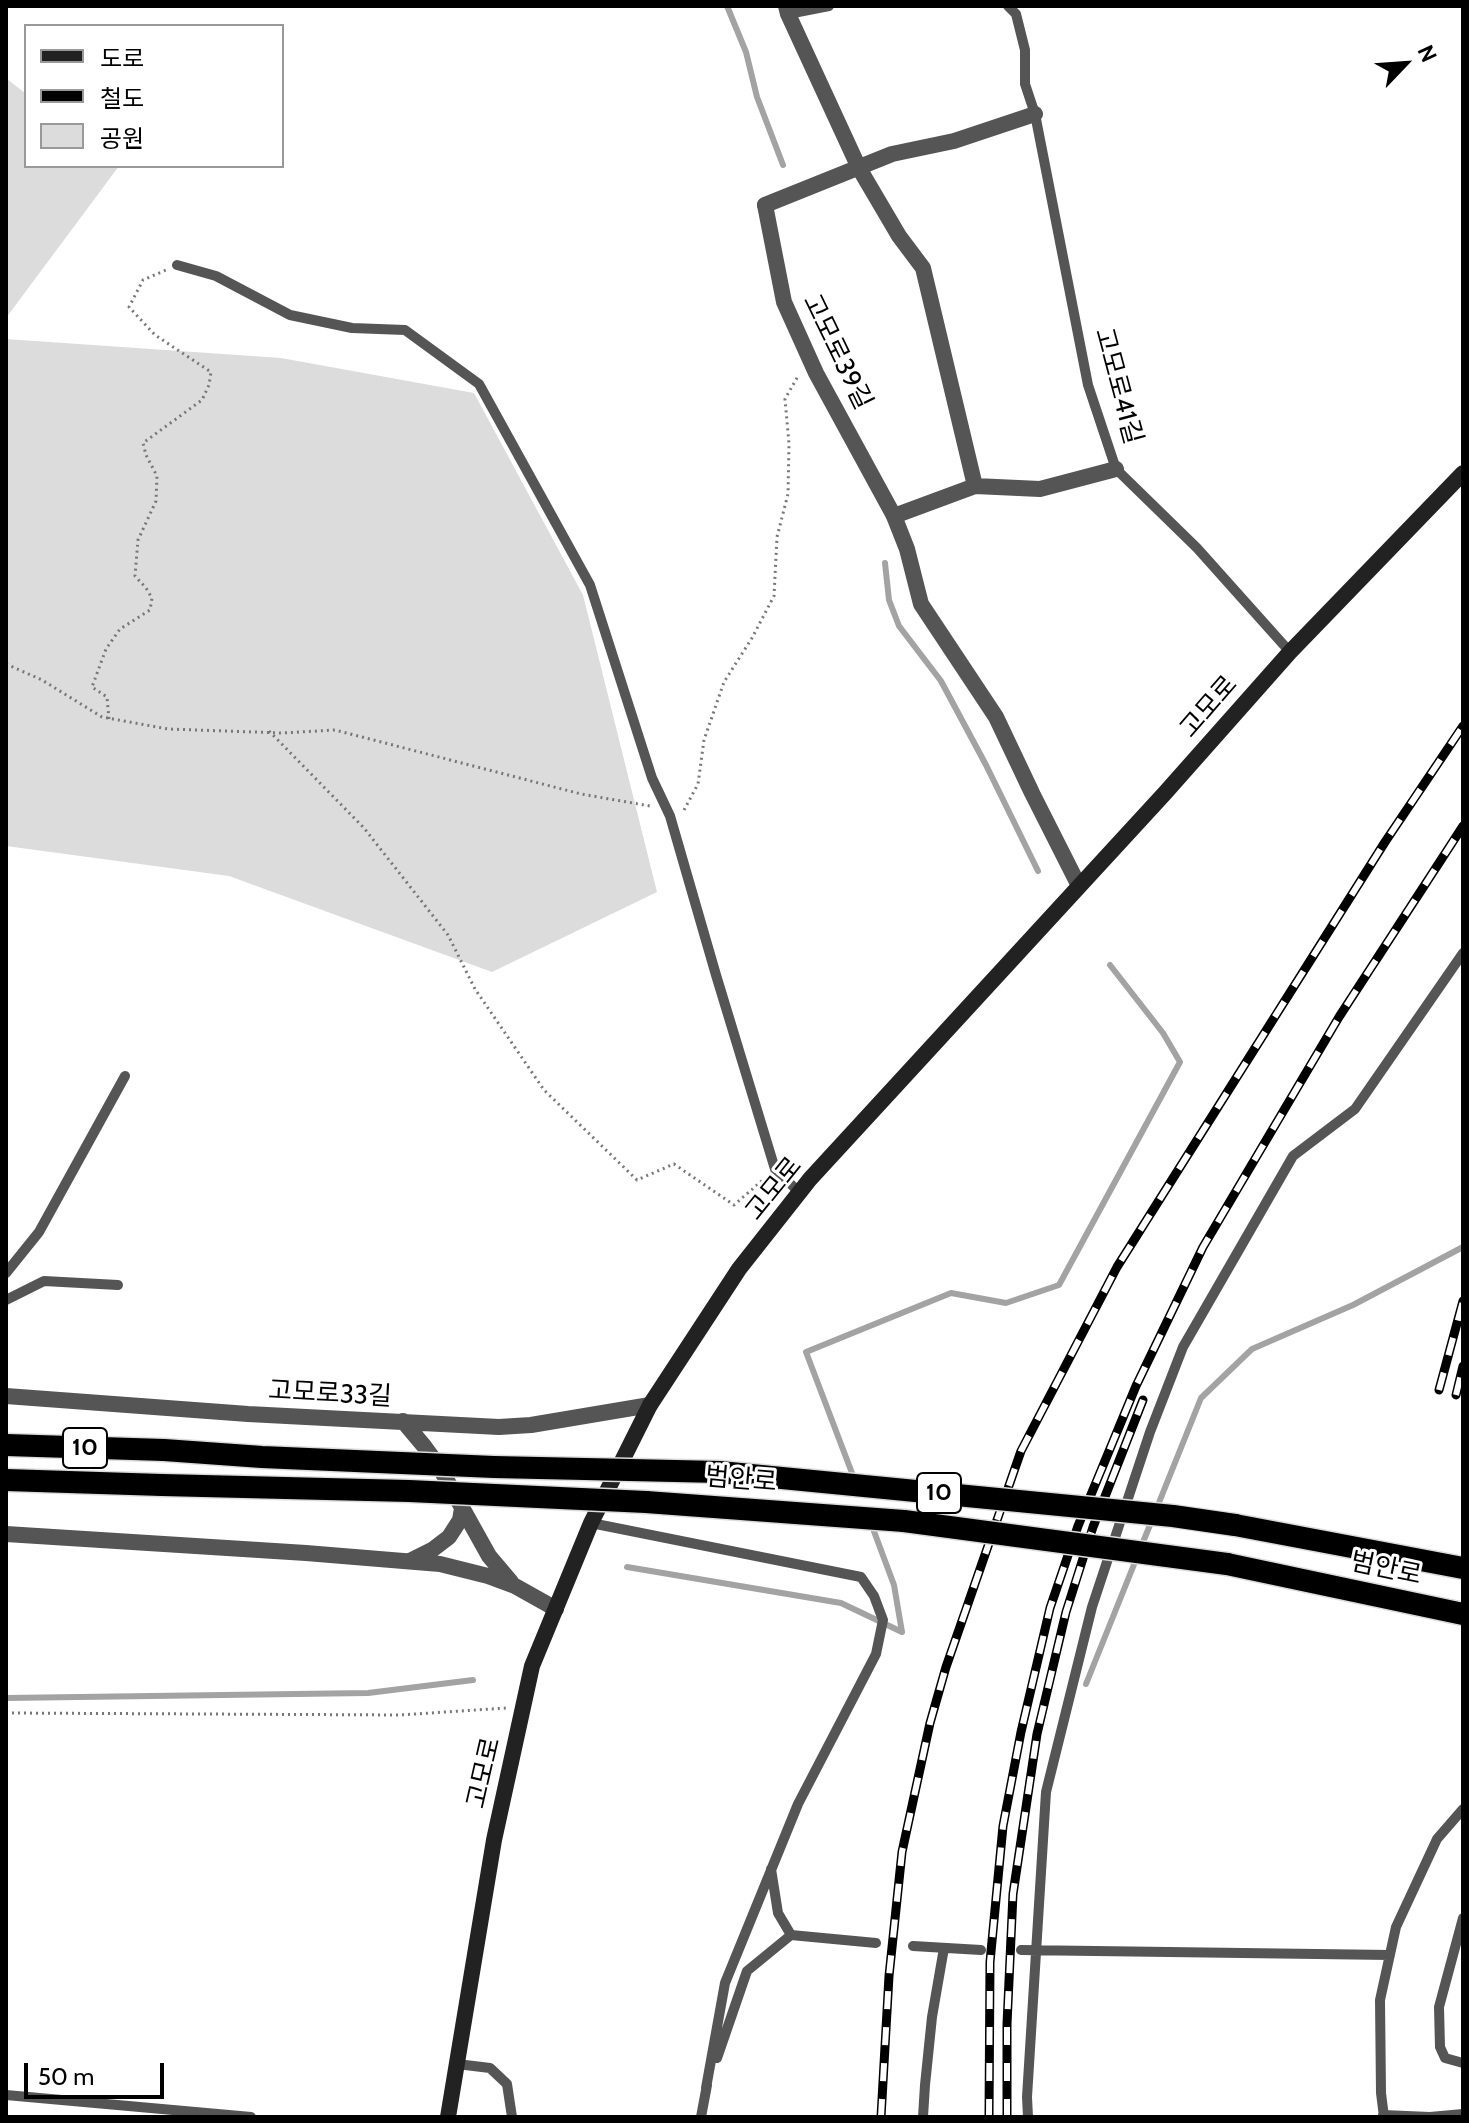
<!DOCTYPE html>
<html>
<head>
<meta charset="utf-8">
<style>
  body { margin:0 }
  #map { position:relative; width:1469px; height:2123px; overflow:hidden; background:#fff; font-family:Cabin,"Noto Sans KR",sans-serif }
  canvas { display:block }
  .frame { position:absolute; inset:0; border:8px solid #000; pointer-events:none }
  .legend { position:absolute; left:24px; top:24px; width:260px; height:144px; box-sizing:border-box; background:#fff; border:2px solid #999; margin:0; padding:10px 14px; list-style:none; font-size:24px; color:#000 }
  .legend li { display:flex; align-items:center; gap:16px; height:40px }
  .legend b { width:40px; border:2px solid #999 }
  .north { position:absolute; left:1365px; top:24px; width:80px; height:80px; -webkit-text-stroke:6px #fff; paint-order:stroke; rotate:65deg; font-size:22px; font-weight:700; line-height:32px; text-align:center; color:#000 }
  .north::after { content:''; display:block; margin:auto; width:28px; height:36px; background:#000; clip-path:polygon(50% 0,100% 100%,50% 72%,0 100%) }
  .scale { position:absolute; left:24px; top:2063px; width:140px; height:36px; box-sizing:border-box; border:4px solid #000; border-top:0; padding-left:10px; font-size:24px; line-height:28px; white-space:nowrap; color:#000; -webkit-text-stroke:6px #fff; paint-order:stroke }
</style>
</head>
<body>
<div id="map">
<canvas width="1469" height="2123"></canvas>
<div class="frame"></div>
<ul class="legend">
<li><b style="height:10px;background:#222"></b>도로</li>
<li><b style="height:10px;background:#000"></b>철도</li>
<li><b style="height:22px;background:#dcdcdc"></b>공원</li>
</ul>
<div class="north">N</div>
<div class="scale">50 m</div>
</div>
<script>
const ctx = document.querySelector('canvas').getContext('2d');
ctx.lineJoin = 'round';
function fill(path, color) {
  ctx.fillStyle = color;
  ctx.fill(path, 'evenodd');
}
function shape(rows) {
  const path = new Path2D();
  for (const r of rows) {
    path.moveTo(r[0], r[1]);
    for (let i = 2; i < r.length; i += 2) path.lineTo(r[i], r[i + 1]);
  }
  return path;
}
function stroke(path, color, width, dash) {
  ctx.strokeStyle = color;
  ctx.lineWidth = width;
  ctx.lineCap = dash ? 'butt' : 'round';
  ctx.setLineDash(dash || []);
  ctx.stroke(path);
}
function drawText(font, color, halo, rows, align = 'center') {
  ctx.font = font + ' Cabin,"Noto Sans KR",sans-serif';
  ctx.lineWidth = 6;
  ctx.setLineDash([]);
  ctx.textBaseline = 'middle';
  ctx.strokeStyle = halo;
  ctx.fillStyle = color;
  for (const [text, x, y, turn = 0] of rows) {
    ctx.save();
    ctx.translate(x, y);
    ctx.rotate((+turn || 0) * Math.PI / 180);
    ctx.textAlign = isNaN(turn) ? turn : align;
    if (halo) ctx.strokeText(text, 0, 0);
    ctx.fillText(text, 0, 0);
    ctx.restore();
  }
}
fill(shape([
  [6,78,26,94,26,166,119,166,6,318],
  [6,339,281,358,474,393,583,595,657,892,492,972,229,876,6,846]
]), '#dcdcdc');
stroke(shape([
  [727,6,746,52,757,97,783,165],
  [885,563,889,600,899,626,941,681,986,765,1038,871],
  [855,1481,806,1352,951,1293,1006,1303,1059,1285,1180,1062,1163,1033,1110,965],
  [1156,1510,1201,1398,1252,1349,1353,1305,1463,1247],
  [872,1526,894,1585,902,1632],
  [1141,1547,1152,1520],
  [627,1567,841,1603,902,1632],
  [1086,1684,1137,1557],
  [6,1698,368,1693,473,1680]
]), '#a3a3a3', 6);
const trunk = shape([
  [6,1445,164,1450],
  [6,1480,162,1485],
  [646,1502,904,1521],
  [1235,1525,1463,1568],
  [1227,1564,1463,1614]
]);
stroke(trunk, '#dbdbdb', 25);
stroke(shape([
  [6,664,42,680,102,717,168,729,282,733,335,730,581,794,650,806],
  [109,719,107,697,92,687,106,649,120,629,150,610,152,598,146,588,135,576,138,540,156,501,157,476,146,455,143,443,202,400,209,385,211,372,155,335,129,307,143,280,166,270],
  [269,731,364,828,448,935,475,989,544,1090,637,1180,674,1164,734,1205,764,1179],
  [684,810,698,784,704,740,724,682,752,638,774,596,777,537,788,494,789,444,785,399,798,376],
  [6,1713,400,1715,506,1708]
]), '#777', 3, [2, 4]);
stroke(shape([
  [1008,6,1016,14,1025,50,1025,84,1035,114,1088,385,1116,469,1197,548,1290,652],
  [788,14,829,6],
  [177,265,216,276,290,315,352,328,405,330,479,384,590,585,652,778,670,816,716,975,775,1169,800,1193],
  [6,1273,39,1232,125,1076],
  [6,1300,44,1281,118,1285],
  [591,1523,861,1577,874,1596,883,1620,876,1654,798,1804,725,1983,706,2088],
  [771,1869,778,1913,791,1935],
  [1463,1918,1439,2007,1440,2047,1445,2058,1463,2063],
  [913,1946,981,1950],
  [1021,1950,1390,1955],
  [717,2058,747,1971,791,1935,876,1943],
  [457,2064,490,2068,507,2084,512,2117],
  [6,2095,251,2117],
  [1383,2115,1430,2117,1463,2114],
  [701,2117,707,2085],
  [923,2117,925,2085,932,2017,944,1948],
  [1028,2117,1027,2097,1046,1792,1092,1607,1150,1432,1183,1347,1293,1156,1355,1109,1463,953],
  [1384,2117,1381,2093,1380,2000,1396,1927,1437,1839,1463,1809]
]), '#555', 10);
stroke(shape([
  [786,6,788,14,859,168,899,236,923,268,975,486],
  [765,205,892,154,954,141,1035,114],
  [894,516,975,486,1040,489,1116,469],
  [6,1396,248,1414,499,1427,531,1425,650,1405],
  [403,1421,424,1446,440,1468,489,1556,511,1582],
  [6,1534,306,1553,440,1564,488,1576,515,1586,556,1609],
  [410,1561,432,1550,449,1537,460,1520,462,1508]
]), '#555', 16);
stroke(shape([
  [765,205,784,302,816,373,894,516,907,549,921,604,996,717,1032,793,1079,886]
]), '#555', 16);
stroke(shape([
  [448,2117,494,1840,532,1666,591,1523,650,1405,739,1269,810,1179,1165,793,1290,652,1463,473]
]), '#222', 16);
stroke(trunk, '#000', 22);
const rail = shape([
  [1439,1390,1463,1301],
  [1456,1395,1463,1366],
  [881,2117,889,1976,902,1852,930,1723,946,1667,1021,1451,1117,1267,1385,842,1463,726],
  [989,2117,990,1962,1003,1826,1021,1732,1050,1608,1078,1526,1136,1386,1203,1247,1339,1017,1463,826],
  [1007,2117,1007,2024,1013,1894,1037,1734,1066,1612,1093,1527,1143,1400]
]);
stroke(rail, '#000', 9);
stroke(rail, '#fff', 6, [18]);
const trunkBridge = shape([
  [164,1450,262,1457,494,1467,720,1472,1173,1516,1235,1525],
  [162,1485,409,1491,646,1502],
  [904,1521,1227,1564]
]);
stroke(trunkBridge, '#dbdbdb', 25, []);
stroke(trunkBridge, '#000', 22);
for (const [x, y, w] of [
  [85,1448,44],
  [939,1493,44]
]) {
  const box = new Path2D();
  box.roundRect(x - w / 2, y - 20, w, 40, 6);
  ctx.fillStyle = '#fff';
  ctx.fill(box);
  stroke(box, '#000', 2);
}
drawText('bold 24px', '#000', null, [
  ["10",85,1448],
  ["10",939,1493]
]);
drawText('26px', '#000', '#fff', [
  ["고모로39길",837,352,64],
  ["고모로41길",1118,386,75],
  ["고모로",1209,707,-49],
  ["고모로",774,1189,-51],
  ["고모로33길",330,1394,3],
  ["범안로",741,1480,5],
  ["범안로",1386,1569,12],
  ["고모로",484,1773,-77]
]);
</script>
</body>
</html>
